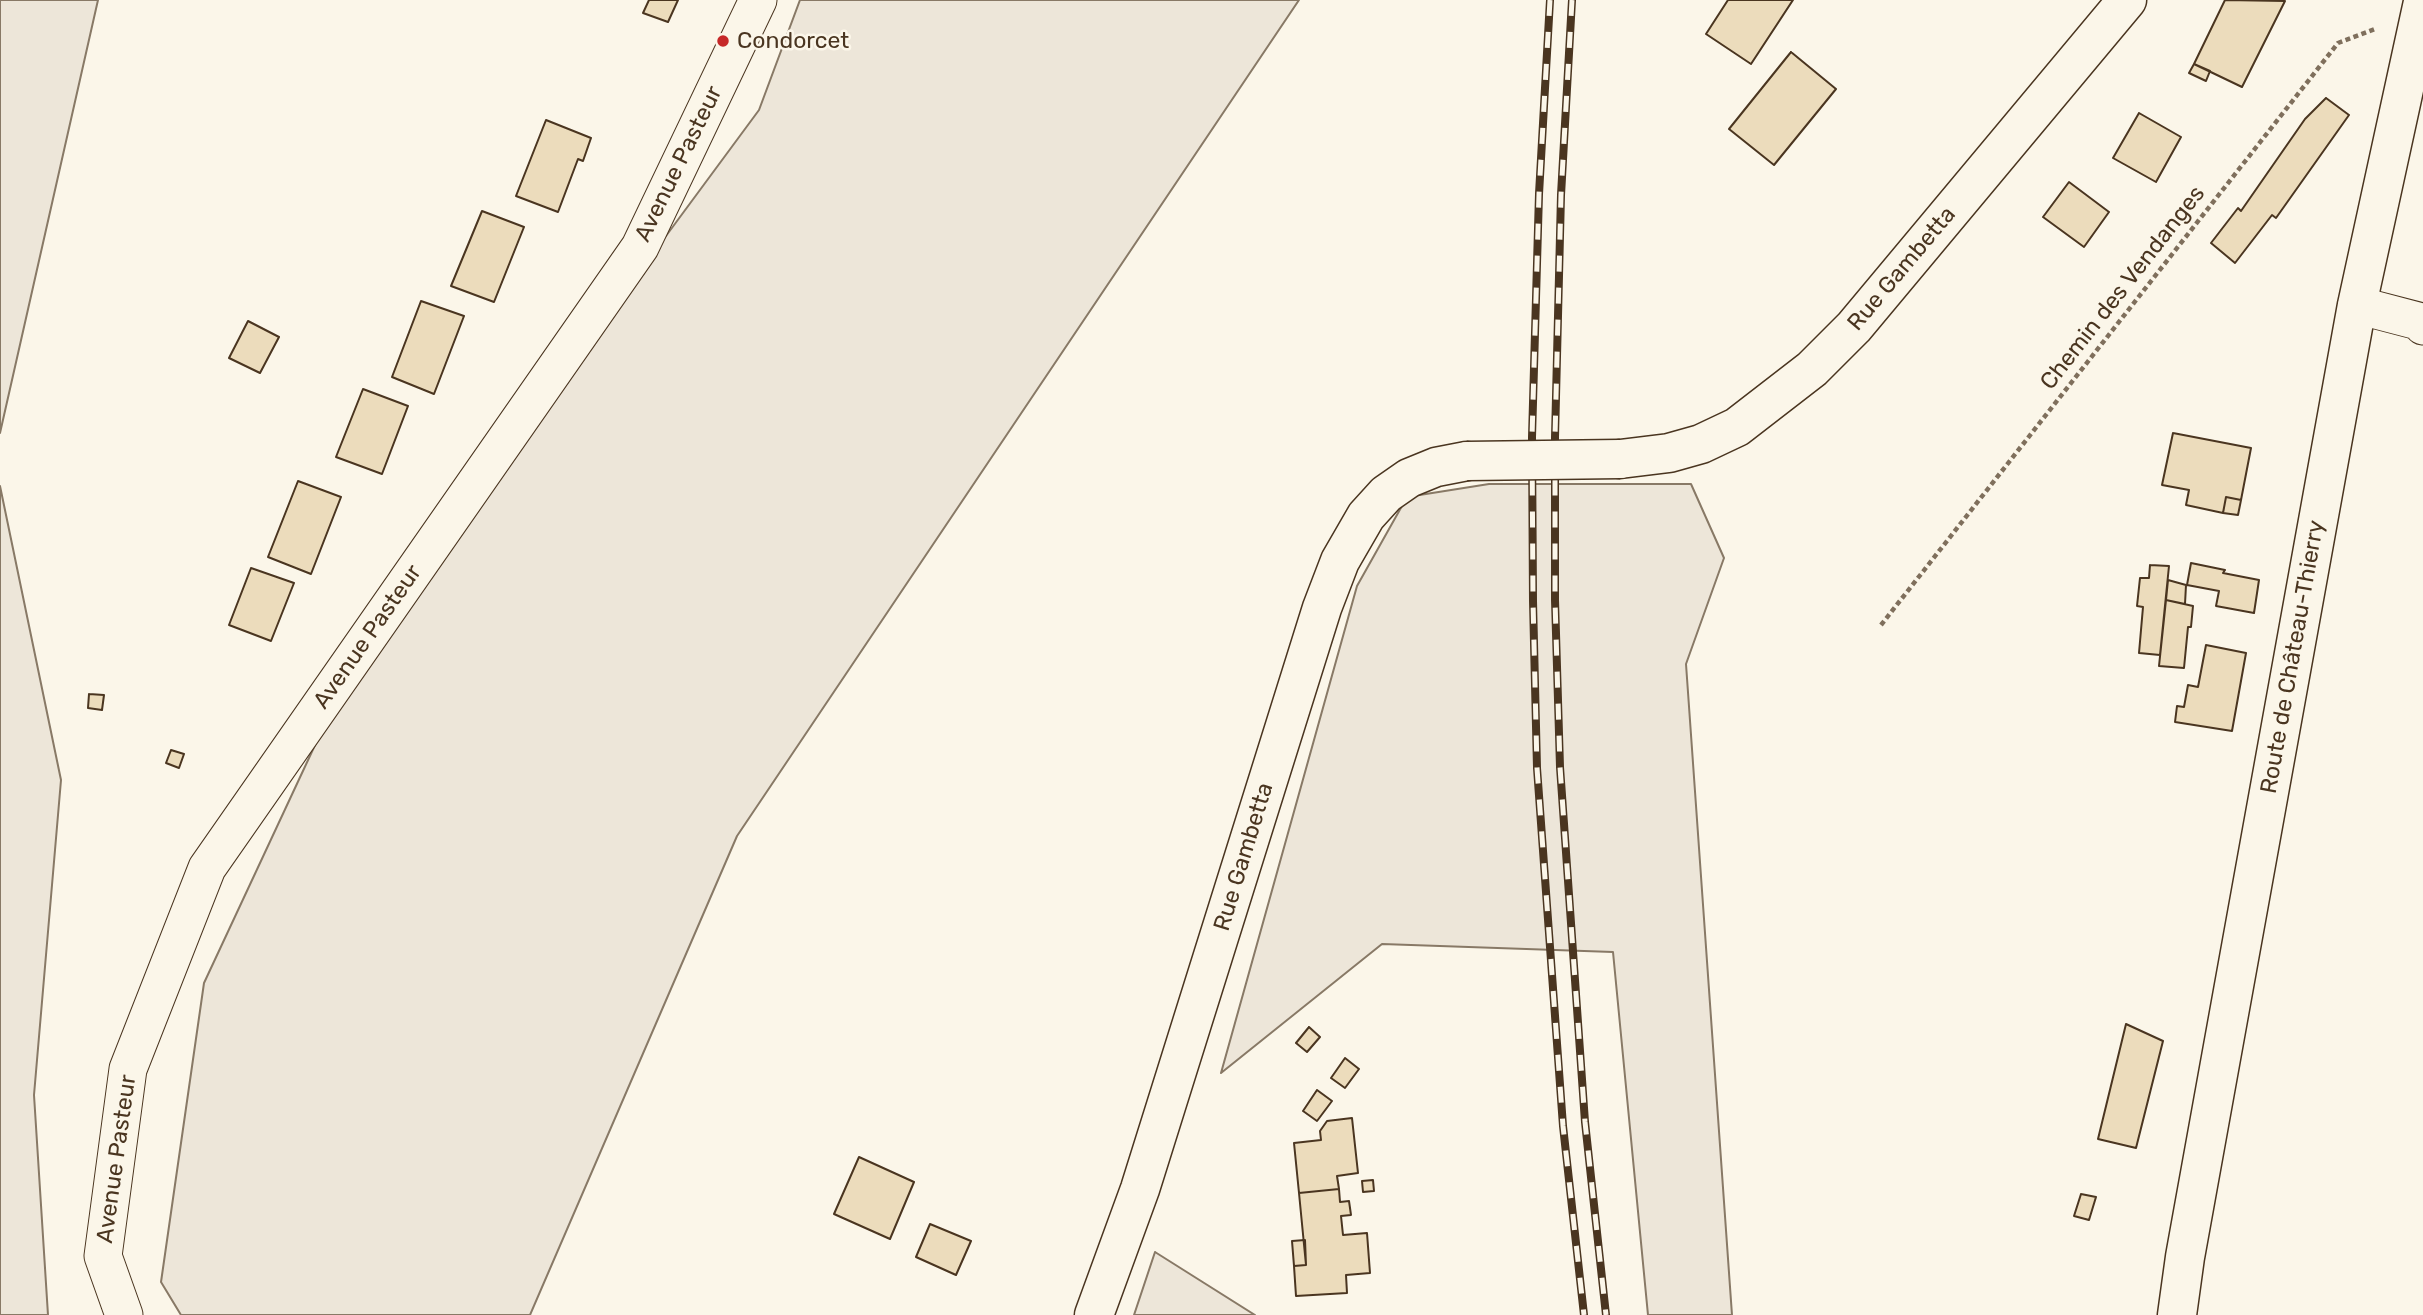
<!DOCTYPE html>
<html>
<head>
<meta charset="utf-8">
<style>
  body { margin:0 }
  canvas { display:block; background:#fbf6e9 }
</style>
</head>
<body>
<canvas width="2423" height="1315"></canvas>
<script>
const ctx = document.querySelector('canvas').getContext('2d');
ctx.lineJoin = 'round';
function fill(path, color) {
  ctx.fillStyle = color;
  ctx.fill(path, 'evenodd');
}
function shape(rows) {
  const path = new Path2D();
  for (const r of rows) {
    path.moveTo(r[0], r[1]);
    for (let i = 2; i < r.length; i += 2) path.lineTo(r[i], r[i + 1]);
  }
  return path;
}
function stroke(path, color, width, dash) {
  ctx.strokeStyle = color;
  ctx.lineWidth = width;
  ctx.lineCap = dash ? 'butt' : 'round';
  ctx.setLineDash(dash || []);
  ctx.stroke(path);
}
function drawText(font, color, halo, rows, align = 'center') {
  ctx.font = font + ' Rubik,sans-serif';
  ctx.lineWidth = 5;
  ctx.setLineDash([]);
  ctx.textBaseline = 'middle';
  ctx.strokeStyle = halo;
  ctx.fillStyle = color;
  for (const [text, x, y, turn = 0] of rows) {
    ctx.save();
    ctx.translate(x, y);
    ctx.rotate((+turn || 0) * Math.PI / 180);
    ctx.textAlign = isNaN(turn) ? turn : align;
    if (halo) ctx.strokeText(text, 0, 0);
    ctx.fillText(text, 0, 0);
    ctx.restore();
  }
}
const green = shape([
  [0,0,98,0,0,433,0,0],
  [800,0,1299,0,737,836,530,1315,181,1315,161,1282,204,983,358,653,759,110,800,0],
  [1489,484,1691,484,1724,558,1686,664,1732,1315,1648,1315,1613,952,1382,944,1221,1073,1357,586,1407,497,1489,484],
  [0,486,61,780,34,1095,48,1315,0,1315,0,486],
  [1155,1252,1255,1315,1134,1315,1155,1252]
]);
fill(green, '#ede6d9');
stroke(green, '#887966', 2);
const building = shape([
  [649,0,678,0,668,22,643,13,649,0],
  [1728,0,1793,0,1751,64,1706,34,1728,0],
  [2225,0,2285,1,2242,87,2194,64,2225,0],
  [1791,52,1836,89,1774,165,1729,129,1791,52],
  [2194,64,2210,71,2206,81,2189,73,2194,64],
  [2326,98,2349,115,2276,218,2272,215,2235,263,2211,243,2238,208,2241,211,2305,119,2326,98],
  [2139,113,2181,137,2156,182,2113,158,2139,113],
  [546,120,591,138,583,161,578,159,558,212,516,196,546,120],
  [2069,182,2109,212,2084,247,2043,217,2069,182],
  [482,211,524,227,494,302,451,286,482,211],
  [421,301,464,316,434,394,392,377,421,301],
  [248,321,279,337,260,373,229,358,248,321],
  [363,389,408,406,382,474,336,457,363,389],
  [2173,433,2251,448,2241,500,2226,497,2223,513,2186,505,2189,490,2162,485,2173,433],
  [298,481,341,497,311,574,268,557,298,481],
  [2226,497,2241,500,2238,515,2223,513,2226,497],
  [2191,563,2225,570,2223,573,2259,580,2254,613,2216,606,2219,591,2187,585,2191,563],
  [2150,565,2169,566,2160,655,2139,653,2143,607,2137,606,2140,578,2149,578,2150,565],
  [251,568,294,583,271,641,229,625,251,568],
  [2168,580,2186,585,2185,604,2166,600,2168,580],
  [2166,600,2193,606,2191,627,2188,627,2184,668,2159,666,2166,600],
  [2206,645,2246,653,2232,731,2175,722,2177,706,2184,707,2188,685,2198,687,2206,645],
  [89,694,104,695,102,710,88,708,89,694],
  [171,750,184,754,179,768,166,763,171,750],
  [2126,1024,2163,1041,2136,1148,2098,1139,2126,1024],
  [1309,1027,1320,1037,1307,1052,1296,1043,1309,1027],
  [1345,1058,1359,1069,1345,1088,1331,1078,1345,1058],
  [1317,1090,1332,1101,1317,1121,1303,1111,1317,1090],
  [1352,1118,1358,1173,1337,1176,1339,1189,1299,1193,1294,1143,1321,1140,1320,1131,1327,1121,1352,1118],
  [859,1157,914,1182,890,1239,834,1214,859,1157],
  [1373,1180,1374,1191,1363,1192,1362,1181,1373,1180],
  [1339,1189,1340,1202,1349,1201,1351,1215,1341,1216,1343,1235,1367,1233,1370,1273,1346,1275,1347,1293,1296,1296,1294,1266,1306,1265,1299,1193,1339,1189],
  [2081,1194,2096,1197,2089,1220,2074,1216,2081,1194],
  [930,1224,971,1241,956,1275,916,1257,930,1224],
  [1305,1240,1306,1265,1294,1266,1292,1241,1305,1240]
]);
fill(building, '#ecdcbc');
stroke(building, '#4a3520', 2);
const street = shape([
  [2357,305,2422,322,2423,326],
  [124,1315,103,1256,128,1069,207,868,640,247,758,0]
]);
const secondary = shape([
  [1620,459,1669,453,1701,444,1737,427,1812,369,1854,327,2127,0],
  [1094,1315,1140,1189,1322,608,1340,561,1366,516,1386,494,1409,478,1436,467,1467,461],
  [2177,1315,2185,1257,2357,305,2423,2]
]);
stroke(street, '#4a3520', 39);
stroke(secondary, '#4a3520', 41);
stroke(shape([
  [1881,625,2338,43,2375,29]
]), '#7f6f5c', 4.5, [5, 3.5]);
stroke(street, '#fbf6e9', 37);
stroke(secondary, '#fbf6e9', 38);
const rail = shape([
  [1550,0,1539,194,1532,437,1533,601,1537,768,1563,1126,1584,1315],
  [1572,0,1561,195,1555,437,1555,600,1560,767,1585,1122,1606,1315]
]);
stroke(rail, '#4a3520', 8);
stroke(rail, '#fbf6e9', 5, [16]);
const secondaryBridge = shape([
  [1467,461,1620,459]
]);
stroke(secondaryBridge, '#4a3520', 41, []);
stroke(secondaryBridge, '#fbf6e9', 38);
for (const [x, y, r, color] of [
  [723,41,7,"#c62828"]
]) {
  const dot = new Path2D();
  dot.arc(x, y, r, 0, 2 * Math.PI);
  ctx.fillStyle = color;
  ctx.fill(dot);
  stroke(dot, '#fbf6e9', 2.5);
}
drawText('23px', '#4a3520', '#fbf6e9', [
  ["Condorcet",737,41]
], 'left');
drawText('23px', '#4a3520', '#fbf6e9', [
  ["Avenue Pasteur",679,164,-64],
  ["Rue Gambetta",1902,269,-50],
  ["Chemin des Vendanges",2123,288,-52],
  ["Avenue Pasteur",368,637,-55],
  ["Route de Château-Thierry",2293,657,-80],
  ["Rue Gambetta",1244,857,-73],
  ["Avenue Pasteur",117,1159,-82]
]);
</script>
</body>
</html>
